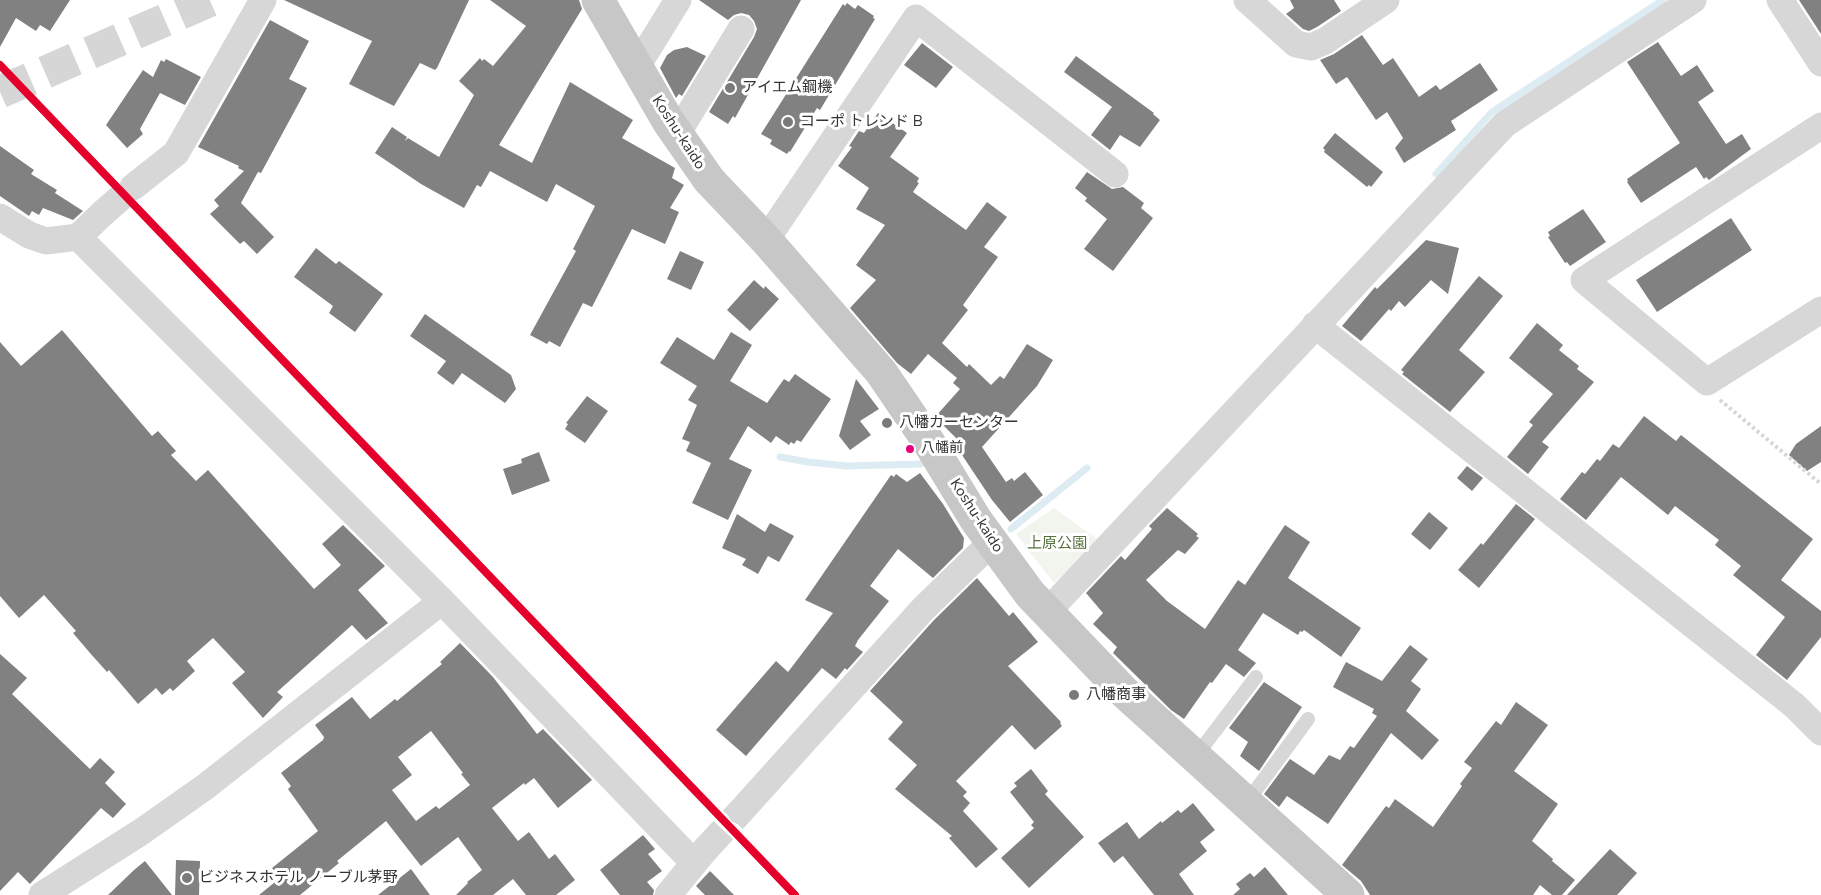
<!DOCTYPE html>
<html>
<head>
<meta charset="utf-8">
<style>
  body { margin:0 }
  canvas { display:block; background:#fff }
</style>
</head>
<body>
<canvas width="1821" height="895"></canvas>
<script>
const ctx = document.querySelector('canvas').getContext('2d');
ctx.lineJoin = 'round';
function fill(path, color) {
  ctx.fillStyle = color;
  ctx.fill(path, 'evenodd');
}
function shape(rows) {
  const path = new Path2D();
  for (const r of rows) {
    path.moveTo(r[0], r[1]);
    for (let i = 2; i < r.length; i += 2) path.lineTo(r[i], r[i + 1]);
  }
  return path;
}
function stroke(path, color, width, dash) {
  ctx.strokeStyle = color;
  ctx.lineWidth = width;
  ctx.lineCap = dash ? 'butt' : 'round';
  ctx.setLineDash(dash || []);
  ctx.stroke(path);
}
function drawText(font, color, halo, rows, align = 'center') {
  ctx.font = font + ' "Nunito Sans","Noto Sans JP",sans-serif';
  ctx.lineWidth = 6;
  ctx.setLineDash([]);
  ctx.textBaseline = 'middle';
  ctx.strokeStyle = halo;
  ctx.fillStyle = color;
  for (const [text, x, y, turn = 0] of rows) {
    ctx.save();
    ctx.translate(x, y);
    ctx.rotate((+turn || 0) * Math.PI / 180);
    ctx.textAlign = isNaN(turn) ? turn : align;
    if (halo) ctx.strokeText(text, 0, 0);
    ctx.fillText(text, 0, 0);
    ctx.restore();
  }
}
fill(shape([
  [1054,508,1100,541,1054,583,1016,534]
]), '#f1f5ed');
stroke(shape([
  [1436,174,1492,112,1663,0],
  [780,457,808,462,847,466,921,464],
  [1011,529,1087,468]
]), '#ddebf3', 7);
fill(shape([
  [0,0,70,0,50,31,40,25,36,31,16,18,0,47],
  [284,0,469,0,437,68,435,70,420,63,394,106,349,84,372,41],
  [490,0,579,0,582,9,499,145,532,163,570,82,633,120,622,138,675,168,672,178,684,185,670,208,679,212,665,244,632,229,592,307,583,303,560,347,549,341,547,344,530,335,576,251,573,249,595,206,556,184,547,202,490,171,481,187,477,185,464,208,421,184,375,153,392,127,407,137,405,141,408,138,439,157,474,95,459,81,480,58,482,61,484,59,493,66,526,26],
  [699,0,801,0,735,118,733,116,728,124,709,112,754,37,757,29,754,21,749,15,741,13,734,15,728,20],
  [1290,0,1334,0,1341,11,1317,27,1309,31,1303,29,1286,14,1294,8],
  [1799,0,1821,0,1821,34],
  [847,3,855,9,858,5,874,16,873,18,875,19,820,110,817,108,790,152,789,151,787,154,770,144,772,140,761,134,843,4,845,6],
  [270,20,309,41,289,79,307,88,261,173,258,172,241,203,274,237,257,254,244,241,240,244,210,214,219,206,214,200,244,171,238,168,239,166,198,147],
  [1362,35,1383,65,1393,58,1419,97,1436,85,1440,90,1480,63,1498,90,1451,121,1456,130,1404,163,1395,148,1403,138,1387,112,1376,120,1347,77,1336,84,1320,60,1334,54],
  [1658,42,1681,76,1697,65,1714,91,1698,102,1726,144,1742,134,1751,149,1709,180,1706,177,1704,179,1696,167,1641,203,1627,182,1628,181,1627,179,1680,143,1627,62],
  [922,43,953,67,936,88,904,65],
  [687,47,706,56,682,96,679,94,676,98,660,68,667,55,674,50],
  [1076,56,1154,113,1153,114,1160,120,1140,147,1120,135,1110,150,1091,135,1112,107,1064,72],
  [166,59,201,77,185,105,160,93,140,129,143,134,127,148,106,125,143,70,153,77,161,60,164,62],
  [878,113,907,133,890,157,919,178,917,182,919,183,913,192,966,230,987,202,1007,217,984,247,998,257,963,305,968,310,942,343,967,367,969,364,991,385,1000,376,1004,379,1027,344,1053,360,1037,386,982,447,1006,482,1012,478,1014,481,1025,472,1043,495,1010,522,992,500,960,452,954,446,959,441,935,417,960,389,953,383,957,378,928,354,911,374,897,363,850,308,876,280,856,265,885,225,856,209,869,188,838,166,852,147,849,146,859,131,864,133],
  [1335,133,1383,172,1371,187,1369,185,1367,187,1324,152,1325,150,1323,148],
  [0,146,34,170,31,174,57,190,55,193,83,211,73,220,43,208,39,215,32,211,29,216,0,196],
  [1087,172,1112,189,1123,187,1144,203,1141,208,1153,218,1113,271,1084,249,1107,219,1085,201,1087,198,1075,188],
  [1583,209,1606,242,1570,266,1567,262,1565,263,1548,237,1550,236,1548,232],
  [1731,218,1752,250,1657,312,1636,280],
  [1426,240,1459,248,1448,294,1431,280,1405,307,1399,301,1391,311,1389,309,1361,341,1342,326,1375,287,1377,289],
  [316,248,336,264,339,261,383,294,355,332,329,313,333,306,294,277],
  [680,251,704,262,691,290,667,279],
  [1479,276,1503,296,1459,350,1485,372,1450,412,1402,374,1404,372,1401,370],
  [754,280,764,289,765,286,779,299,750,331,727,310],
  [425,314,511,375,516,389,505,403,462,373,453,385,437,373,446,361,410,336],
  [1537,323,1563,345,1559,350,1579,366,1577,369,1594,382,1542,442,1549,447,1528,474,1507,457,1533,425,1529,422,1553,394,1509,358],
  [62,330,152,436,158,431,176,451,171,455,196,481,208,470,314,589,341,565,322,544,343,525,385,566,358,590,388,623,366,640,352,625,277,692,283,697,263,718,232,683,245,672,213,638,187,661,195,671,173,691,170,688,162,695,156,688,138,704,109,670,107,672,90,653,73,633,76,631,44,595,19,618,0,596,0,342,21,366],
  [731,332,752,345,730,381,767,403,784,379,789,382,795,374,831,399,801,442,797,440,794,444,791,442,789,445,776,436,771,443,748,426,729,459,752,470,728,520,692,503,711,463,686,451,690,442,682,439,697,405,688,400,697,386,660,363,677,337,714,360],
  [856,379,879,409,860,421,871,435,850,450,839,436],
  [587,396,608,411,585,443,565,429,568,424,566,423],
  [1644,416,1676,441,1681,435,1813,539,1781,580,1821,611,1821,637,1787,680,1756,655,1785,617,1733,575,1741,566,1715,545,1719,540,1675,506,1668,515,1621,477,1586,520,1560,499,1582,472,1585,474,1597,459,1600,461,1613,444,1619,448],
  [1821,426,1821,462,1807,471,1789,455,1796,444],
  [539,452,550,481,512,495,503,469,522,463,521,459],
  [1467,466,1483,478,1472,491,1457,478],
  [920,473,943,504,964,538,963,548,933,578,898,549,870,586,889,601,858,640,855,646,863,652,847,670,845,668,836,679,822,668,746,756,716,730,776,661,788,672,833,613,805,600,891,475,894,477,896,474,907,482],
  [1516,504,1535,519,1479,588,1458,570,1481,543,1483,545],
  [1167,508,1198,534,1196,536,1199,538,1185,554,1178,550,1146,580,1167,601,1205,629,1238,580,1245,585,1285,525,1310,542,1288,578,1361,628,1341,657,1304,630,1302,632,1300,631,1298,635,1263,613,1238,650,1256,663,1244,677,1226,664,1212,683,1210,682,1184,719,1171,710,1113,653,1117,647,1093,624,1103,613,1086,593,1121,556,1125,560,1152,529,1149,526],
  [1429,512,1448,528,1430,550,1411,534],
  [737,514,765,532,770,523,794,536,779,562,768,556,758,574,742,565,746,559,722,548],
  [977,578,1009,616,1013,612,1038,642,1008,666,1061,722,1060,723,1062,726,1035,750,1012,725,956,781,967,792,963,796,970,803,963,811,998,849,976,868,949,838,952,836,895,789,917,765,888,739,903,722,870,691,934,620],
  [460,643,493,677,537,734,543,729,592,780,558,808,534,778,525,785,524,783,492,808,518,841,529,832,549,859,555,854,575,880,556,895,526,895,513,879,493,895,456,895,468,883,467,882,482,870,458,837,421,866,386,821,337,861,339,863,300,895,259,895,280,878,272,868,318,831,288,789,291,786,281,773,323,740,324,737,315,725,352,697,370,719,395,699,397,701,442,664,440,662],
  [431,731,463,773,461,774,470,785,439,809,436,806,416,821,392,790,412,775,398,757],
  [1410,645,1428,659,1411,681,1421,689,1406,711,1439,740,1422,760,1391,733,1328,824,1287,796,1279,807,1264,794,1290,759,1314,775,1329,755,1340,760,1350,746,1354,748,1377,716,1372,713,1374,709,1333,687,1346,662,1382,681],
  [0,654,27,678,12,694,90,769,100,758,115,772,105,783,126,804,113,818,101,808,30,884,18,872,0,891],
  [1264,682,1302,707,1259,771,1240,756,1248,742,1229,728],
  [1516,702,1548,725,1514,771,1558,804,1532,841,1553,859,1552,861,1575,880,1562,895,1552,895,1540,885,1533,895,1370,895,1361,881,1342,865,1386,806,1389,808,1395,799,1433,827,1462,786,1460,784,1472,768,1464,762,1496,721,1501,725],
  [1031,769,1048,791,1045,794,1084,837,1029,888,1001,858,1034,828,1031,825,1034,822,1010,792,1017,786,1014,783],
  [1193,803,1215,830,1200,842,1207,851,1179,874,1194,895,1154,895,1123,856,1114,863,1098,843,1127,822,1139,839,1161,821,1162,823,1178,810,1181,813],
  [643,835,655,849,648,854,662,871,647,882,654,890,653,895,620,895,600,870],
  [1610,849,1637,873,1617,895,1567,895],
  [176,860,200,861,199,895,175,895],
  [145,861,172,895,108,895,134,870],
  [1265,867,1288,895,1233,895,1240,889,1236,884,1250,873,1254,877],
  [411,869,430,895,378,895],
  [710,871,734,895,705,895,696,886]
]), '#818181');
stroke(shape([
  [103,213,133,187],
  [705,850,741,811]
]), '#d6d6d6', 27, [27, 14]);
stroke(shape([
  [0,92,211,0]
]), '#d6d6d6', 33, [33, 16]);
stroke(shape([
  [1720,400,1821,484]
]), '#d6d6d6', 4, [3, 3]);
stroke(shape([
  [1196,756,1256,677],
  [1247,802,1308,719]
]), '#d7d7d7', 14);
stroke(shape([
  [1247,0,1296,44,1311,47,1325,41,1386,0],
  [1780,0,1821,63],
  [636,68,678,0],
  [1821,126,1584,280,1707,382,1821,310],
  [677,134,741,29],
  [133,187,176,153,263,0],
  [0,217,29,235,46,241,78,237,103,213],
  [78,237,442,601,694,863],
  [766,240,916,18,1115,174],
  [1315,325,1795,706,1821,732],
  [1046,613,1505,124,1693,0],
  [741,811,923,609,992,542],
  [42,895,141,832,205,787,442,601],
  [668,895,705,850]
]), '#d7d7d7', 27);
stroke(shape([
  [598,0,668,121,709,180,766,240,881,372,928,441,976,520,1030,594,1123,691,1348,895]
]), '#c7c7c7', 33);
stroke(shape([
  [0,65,795,895]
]), '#e4002b', 8);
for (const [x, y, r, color] of [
  [730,88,6,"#7a7a7a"],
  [788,122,6,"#7a7a7a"],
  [887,423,6,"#7a7a7a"],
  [910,449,5,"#e5007d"],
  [1074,695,6,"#7a7a7a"],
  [187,878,6,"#7a7a7a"]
]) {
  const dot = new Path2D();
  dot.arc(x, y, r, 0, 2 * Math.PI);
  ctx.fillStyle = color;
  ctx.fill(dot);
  stroke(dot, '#fff', 2);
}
drawText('14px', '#333', '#fff', [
  ["八幡前",921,449]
], 'left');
drawText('15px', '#333', '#fff', [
  ["アイエム鋼機",742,88],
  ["コーポ トレンド B",800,122],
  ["八幡カーセンター",899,423],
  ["八幡商事",1086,695],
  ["ビジネスホテル ノーブル茅野",199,878]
], 'left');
drawText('15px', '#333', '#fff', [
  ["Koshu-kaido",678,133,57],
  ["Koshu-kaido",976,516,57]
]);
drawText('15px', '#56703f', '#fff', [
  ["上原公園",1057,544]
]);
</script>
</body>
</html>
